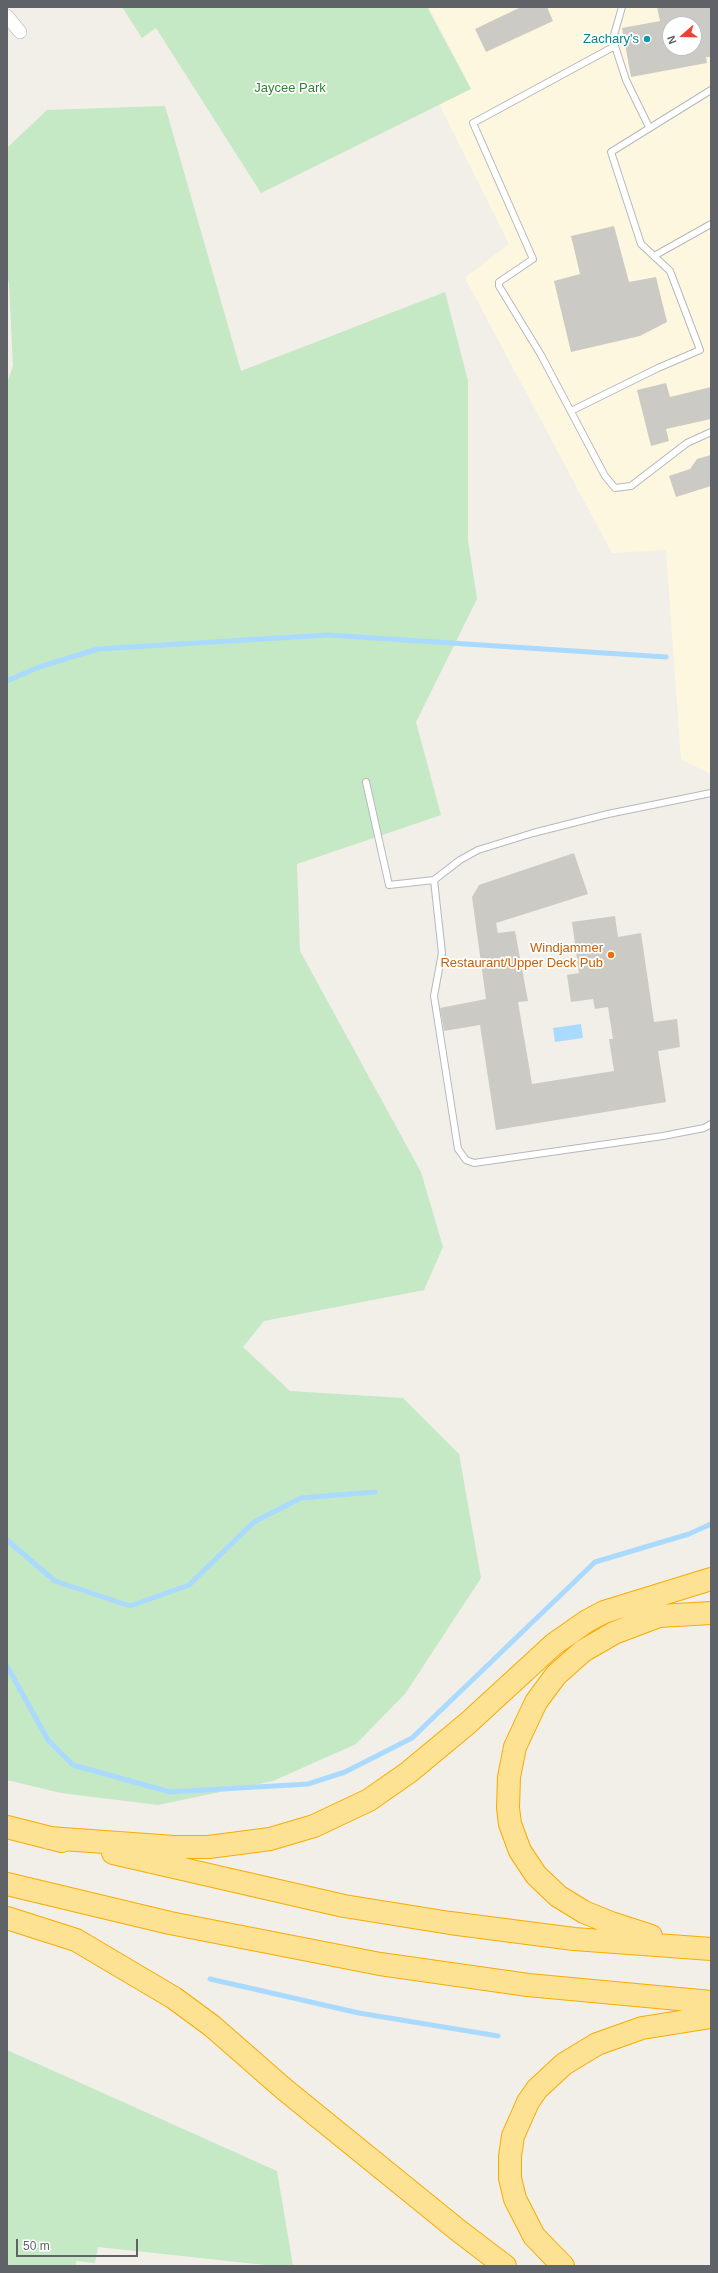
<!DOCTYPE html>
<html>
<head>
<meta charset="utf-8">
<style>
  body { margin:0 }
  #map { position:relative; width:718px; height:2273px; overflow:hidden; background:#f1efe8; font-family:Arial,sans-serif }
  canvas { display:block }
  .frame { position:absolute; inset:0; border:8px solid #5f6368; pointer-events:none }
  .north { position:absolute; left:662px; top:16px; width:40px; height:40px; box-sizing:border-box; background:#fff; border:1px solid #bfc1c3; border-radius:50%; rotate:250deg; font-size:11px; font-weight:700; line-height:16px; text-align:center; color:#5f6368 }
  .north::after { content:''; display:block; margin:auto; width:14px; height:18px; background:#ea4335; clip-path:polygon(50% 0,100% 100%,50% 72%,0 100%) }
  .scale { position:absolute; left:16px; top:2239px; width:122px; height:18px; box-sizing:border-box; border:2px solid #5f6368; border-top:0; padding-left:5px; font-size:12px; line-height:14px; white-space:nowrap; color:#5f6368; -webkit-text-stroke:3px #fff; paint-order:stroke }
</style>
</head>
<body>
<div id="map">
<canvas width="718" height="2273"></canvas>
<div class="frame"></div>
<div class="north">N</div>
<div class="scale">50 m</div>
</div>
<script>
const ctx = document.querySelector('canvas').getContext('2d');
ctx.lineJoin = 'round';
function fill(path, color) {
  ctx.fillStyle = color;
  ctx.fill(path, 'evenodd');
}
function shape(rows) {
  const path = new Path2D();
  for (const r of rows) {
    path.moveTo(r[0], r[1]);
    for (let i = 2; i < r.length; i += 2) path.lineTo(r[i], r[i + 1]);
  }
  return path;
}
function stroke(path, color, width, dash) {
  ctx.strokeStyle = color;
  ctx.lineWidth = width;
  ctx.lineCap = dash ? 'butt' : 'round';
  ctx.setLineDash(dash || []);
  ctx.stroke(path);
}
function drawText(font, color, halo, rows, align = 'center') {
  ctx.font = font + ' Arial,sans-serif';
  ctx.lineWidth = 3.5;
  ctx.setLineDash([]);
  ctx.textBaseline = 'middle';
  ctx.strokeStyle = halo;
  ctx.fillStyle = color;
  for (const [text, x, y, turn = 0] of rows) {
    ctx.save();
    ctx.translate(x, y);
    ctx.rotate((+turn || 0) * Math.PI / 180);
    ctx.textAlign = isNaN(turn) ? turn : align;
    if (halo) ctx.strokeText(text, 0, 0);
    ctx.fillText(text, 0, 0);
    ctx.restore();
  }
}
fill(shape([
  [429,7,711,7,711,774,681,759,666,550,612,553,465,278,509,244,439,104,471,88],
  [670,24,694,24,694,48,670,48]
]), '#fef7e0');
fill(shape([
  [122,7,427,7,471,89,261,193,156,28,142,38],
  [165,106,241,371,445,292,468,381,468,540,477,599,416,722,441,815,297,864,300,951,421,1172,443,1247,424,1290,264,1321,243,1347,290,1391,403,1398,459,1454,481,1578,405,1694,356,1744,273,1781,158,1805,61,1793,7,1780,7,383,13,366,9,283,7,276,7,148,47,110],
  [7,2050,277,2171,293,2266,275,2266,98,2247,95,2263,76,2261,76,2266,7,2266]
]), '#c5e8c5');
fill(shape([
  [581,1024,583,1038,555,1042,553,1028]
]), '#aadaff');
stroke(shape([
  [7,681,39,667,98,649,328,635,666,657],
  [7,1540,55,1581,130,1606,189,1585,254,1522,301,1498,375,1492],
  [7,1666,48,1740,73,1765,170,1792,308,1784,345,1772,412,1738,595,1562,689,1534,711,1524],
  [210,1979,359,2013,498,2036]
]), '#aadaff', 5);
fill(shape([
  [521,7,547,7,553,21,486,52,475,29],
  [657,7,711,7,711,57,706,57,707,63,631,77,622,28,660,21],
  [670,24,694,24,694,48,670,48],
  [614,226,629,282,656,277,667,322,640,336,571,352,554,281,580,274,571,236],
  [666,383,670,397,711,387,711,419,666,429,669,441,651,446,637,390],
  [711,455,711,486,676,497,669,476,690,469,697,459],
  [574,853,588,894,496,923,498,933,515,931,528,1001,518,1002,532,1084,614,1071,609,1039,613,1039,608,1007,595,1009,593,999,571,1002,567,975,579,973,572,922,615,916,618,937,641,933,654,1022,677,1019,680,1047,658,1051,666,1102,496,1130,480,1025,444,1031,440,1008,486,999,472,897,479,885]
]), '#cccac5');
const service = shape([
  [622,7,614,35,615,46,626,80,649,127],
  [615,46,473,123,533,259,502,280,499,282,499,286,541,355,605,476,615,488,631,486,687,443,711,432],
  [654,256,711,224],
  [571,411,658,368,700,350,670,271,641,244,611,152,711,90],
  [366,782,389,885,434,880,460,860,478,850,533,833,608,814,711,793],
  [434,880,442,953,434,996,458,1149,466,1160,474,1163,663,1136,704,1128,711,1124]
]);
const minor = shape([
  [7,16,20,32]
]);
const motorway = shape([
  [7,1827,62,1841],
  [49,1838,174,1847,209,1847,270,1839,314,1826,369,1800,409,1772,468,1723,554,1644,587,1621,604,1612,711,1579],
  [113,1853,344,1906,450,1923,574,1939,711,1949],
  [7,1884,170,1923,380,1964,528,1985,711,2002],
  [7,1918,76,1940,174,1998,212,2026,284,2089,459,2231,505,2266],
  [651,1936,611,1923,584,1912,558,1896,536,1875,520,1851,510,1824,508,1808,509,1777,515,1747,536,1702,556,1675,583,1651,614,1633,659,1616,711,1613],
  [563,2266,534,2236,515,2199,510,2178,510,2156,513,2136,528,2102,537,2089,564,2064,597,2044,642,2028,711,2017]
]);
stroke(service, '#b5b8bc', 8);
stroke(minor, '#b5b8bc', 14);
stroke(motorway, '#f9ab00', 24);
stroke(service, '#fff', 6);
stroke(minor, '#fff', 13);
stroke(motorway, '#fde293', 22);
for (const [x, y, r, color] of [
  [647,39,4,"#0f9aa8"],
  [611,955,4,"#e8710a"]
]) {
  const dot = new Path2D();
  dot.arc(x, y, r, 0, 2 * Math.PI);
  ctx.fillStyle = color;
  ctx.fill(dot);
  stroke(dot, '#fff', 1.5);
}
drawText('13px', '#0d838f', '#fff', [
  ["Zachary's",639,39]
], 'right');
drawText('13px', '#348238', '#fff', [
  ["Jaycee Park",290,88]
]);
drawText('13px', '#c56008', '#fff', [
  ["Windjammer",603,948],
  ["Restaurant/Upper Deck Pub",603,963]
], 'right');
</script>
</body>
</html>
